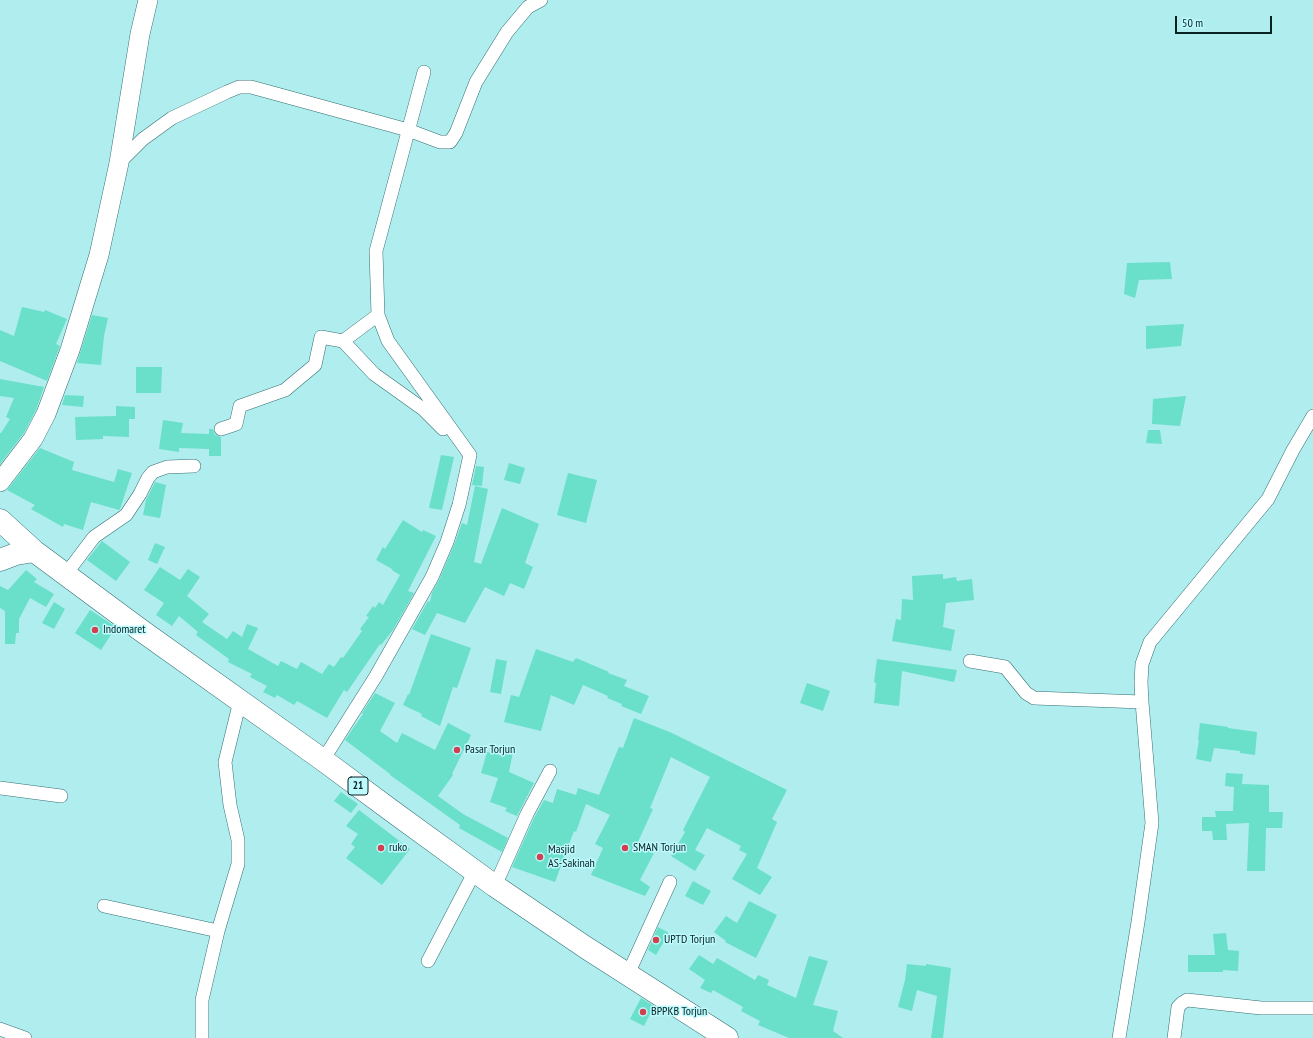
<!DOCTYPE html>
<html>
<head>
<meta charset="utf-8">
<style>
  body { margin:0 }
  #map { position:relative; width:1313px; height:1038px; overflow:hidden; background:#b0edef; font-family:"PT Sans Narrow",sans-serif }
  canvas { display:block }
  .scale { position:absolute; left:1175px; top:16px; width:97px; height:18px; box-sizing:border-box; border:2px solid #082122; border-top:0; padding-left:5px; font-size:12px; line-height:14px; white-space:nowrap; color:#082122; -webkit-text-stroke:3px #bdfafd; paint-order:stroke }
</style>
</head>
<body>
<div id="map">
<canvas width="1313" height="1038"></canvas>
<div class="scale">50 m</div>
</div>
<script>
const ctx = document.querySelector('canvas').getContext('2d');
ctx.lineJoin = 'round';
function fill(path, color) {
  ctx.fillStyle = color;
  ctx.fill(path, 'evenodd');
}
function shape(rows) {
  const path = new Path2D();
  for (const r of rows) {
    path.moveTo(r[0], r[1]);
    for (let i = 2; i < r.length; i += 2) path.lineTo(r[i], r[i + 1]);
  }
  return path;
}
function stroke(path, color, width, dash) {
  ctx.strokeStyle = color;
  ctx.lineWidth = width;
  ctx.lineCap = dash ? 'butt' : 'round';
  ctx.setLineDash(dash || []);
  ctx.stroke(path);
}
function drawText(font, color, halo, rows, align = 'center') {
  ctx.font = font + ' "PT Sans Narrow",sans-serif';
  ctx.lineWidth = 3;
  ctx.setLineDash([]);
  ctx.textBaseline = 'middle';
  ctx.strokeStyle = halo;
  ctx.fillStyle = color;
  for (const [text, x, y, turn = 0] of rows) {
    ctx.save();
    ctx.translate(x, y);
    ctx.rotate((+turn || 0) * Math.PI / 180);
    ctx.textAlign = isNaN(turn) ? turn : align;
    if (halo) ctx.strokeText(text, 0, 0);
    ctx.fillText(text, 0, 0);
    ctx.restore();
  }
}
fill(shape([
  [1170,262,1172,279,1139,280,1135,298,1124,294,1127,263],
  [22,307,44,312,45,310,67,319,56,344,60,346,47,381,0,361,0,330,14,336],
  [92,315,108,318,104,336,101,365,77,363],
  [1184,324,1181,346,1146,349,1146,326],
  [136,367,162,367,161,393,136,393],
  [0,379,44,387,36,410,24,433,0,464,0,433,1,433,10,419,6,417,14,398,0,396],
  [65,395,84,396,83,407,62,405],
  [1186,396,1180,426,1152,424,1153,399],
  [116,406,135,407,135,419,129,419,129,437,103,436,103,439,76,440,75,417,116,416],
  [163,420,183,423,181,433,209,434,209,429,213,429,215,435,221,437,221,456,209,456,209,449,179,448,179,452,159,449],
  [1148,430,1160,430,1162,444,1146,443],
  [40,448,74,462,72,470,114,482,118,469,132,473,120,509,119,510,91,502,83,530,64,524,63,527,31,509,35,505,7,490],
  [441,455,454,457,442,510,429,508],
  [509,463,525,468,520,484,504,480],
  [476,466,484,467,482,486,472,485],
  [568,473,597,480,586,523,557,515],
  [155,482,166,485,160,518,143,515,146,500],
  [475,486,488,489,474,562,481,564,502,508,539,524,525,563,533,567,524,589,510,583,504,596,485,587,465,623,437,613,425,635,412,629,428,601,430,602,432,593,439,580,454,545,462,523,467,525],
  [403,520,422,532,423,530,436,536,408,591,414,593,393,630,381,645,380,644,347,692,344,690,327,718,297,701,294,705,277,695,275,698,263,692,267,686,250,677,252,674,228,662,229,659,196,635,198,632,179,616,172,626,156,615,164,603,144,590,160,567,180,580,188,569,200,577,187,596,209,614,202,622,227,639,233,631,242,637,247,624,258,628,248,649,278,666,281,661,297,669,301,662,322,674,329,664,334,667,341,657,343,658,362,631,360,629,369,617,366,616,373,606,375,608,379,602,383,605,400,575,392,570,392,569,376,560,383,547,385,549],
  [102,541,130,562,116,581,87,560],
  [155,543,165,547,157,564,148,560],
  [26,570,37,579,34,582,54,594,46,607,30,598,19,619,19,633,16,633,15,644,5,644,5,611,0,608,0,586,8,590],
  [943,574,943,579,956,577,957,581,972,579,974,600,946,603,943,627,955,630,951,651,892,641,896,619,901,620,902,599,913,600,912,576],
  [54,602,65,609,54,629,42,623],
  [90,610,116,627,101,650,75,633],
  [431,634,471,648,457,688,453,687,440,726,421,716,422,714,403,705,408,694,409,695],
  [536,649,573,662,576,658,609,672,608,673,627,680,624,686,649,696,641,714,621,706,622,704,607,698,608,696,583,685,574,705,551,695,541,731,504,722,511,695,519,697],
  [496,659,507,661,501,694,490,692],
  [877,659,957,670,954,682,902,671,899,706,874,703,876,683,874,682],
  [807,683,830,691,823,711,800,703],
  [375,693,395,703,380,731,397,743,402,733,435,750,448,723,471,735,452,774,453,775,438,796,463,814,508,838,502,852,459,828,460,825,390,775,390,774,345,740,363,714,362,713],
  [634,718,672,733,787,790,772,819,777,822,757,868,772,877,760,895,732,879,747,854,739,850,741,846,707,828,695,850,705,855,695,871,671,856,685,832,683,830,710,777,671,757,650,808,653,809,637,844,654,853,640,880,650,887,645,896,591,875,603,848,595,844,610,815,586,804,576,832,574,831,555,882,512,867,534,818,544,800,553,803,557,789,576,795,578,788,599,795,619,747,623,748],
  [1200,723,1228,727,1228,728,1257,732,1255,755,1240,753,1240,751,1214,748,1211,762,1196,759,1199,740,1198,740],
  [506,750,513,752,509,772,534,783,517,816,505,811,507,808,490,802,498,778,481,773,487,752,505,756],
  [1226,773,1243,774,1242,784,1269,785,1269,812,1283,812,1282,828,1266,828,1265,871,1247,871,1249,823,1226,824,1227,840,1213,840,1212,831,1202,831,1202,817,1216,817,1215,811,1233,811,1234,787,1225,786],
  [341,792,358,804,351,813,334,801],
  [359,810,410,849,382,885,346,858,355,847,351,844,358,834,346,826],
  [693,881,711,891,703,905,685,896],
  [749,901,777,915,756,958,725,942,726,941,714,932,726,916,737,923],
  [658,927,669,933,656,955,648,950],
  [1226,933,1228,950,1239,951,1238,971,1223,970,1223,972,1188,972,1188,955,1215,955,1213,934],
  [699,955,713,964,717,958,755,980,758,975,769,980,767,985,796,998,809,956,828,961,813,1005,838,1011,833,1031,843,1038,789,1038,758,1025,760,1021,741,1011,743,1007,713,990,711,993,700,988,705,980,689,969],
  [907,964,926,966,926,964,951,968,943,1038,931,1038,937,996,917,990,912,1011,898,1007,905,980],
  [641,998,654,1006,644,1026,630,1019]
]), '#6adfc9');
const street = shape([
  [119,163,143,139,172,118,227,92,239,87,251,87,273,93,408,130,440,142,450,142,456,133,476,82,507,32,528,7,541,0],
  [378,315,343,341,374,374,423,409,443,429],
  [221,429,236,424,240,406,285,390,315,365,321,337,343,341],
  [66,574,94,537,126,515,140,494,148,478,153,472,167,467,194,466],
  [970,661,1005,667,1026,693,1034,698,1142,702,1141,682,1142,664,1150,642,1268,499,1293,450,1313,416],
  [323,760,376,676,432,577,447,542,459,505,470,455,388,341,378,315,376,251,424,72],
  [0,788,61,796],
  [495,886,527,814,550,771],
  [104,906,218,931],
  [428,961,475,871],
  [628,974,670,882],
  [0,1029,25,1038],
  [202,1038,202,1000,218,931,238,864,238,840,230,805,225,762,240,701],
  [1119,1038,1138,922,1152,823,1142,702],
  [1174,1038,1178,1007,1182,1003,1187,1000,1261,1008,1313,1008]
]);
const secondary = shape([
  [0,482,33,439,46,414,70,350,99,255,119,163,140,34,148,0]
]);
const highway = shape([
  [0,520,34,551,142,631,323,760,392,811,495,886,585,947,727,1038],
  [0,560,16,554,34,551]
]);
stroke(street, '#336f71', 14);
stroke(secondary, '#336f71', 20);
stroke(highway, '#336f71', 23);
stroke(street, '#fff', 13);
stroke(secondary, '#fff', 19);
stroke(highway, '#fff', 22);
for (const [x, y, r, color] of [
  [95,630,4,"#d0404f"],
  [457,750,4,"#d0404f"],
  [381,848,4,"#d0404f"],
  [625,848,4,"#d0404f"],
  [540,857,4,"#d0404f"],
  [656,940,4,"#d0404f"],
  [643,1012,4,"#d0404f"]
]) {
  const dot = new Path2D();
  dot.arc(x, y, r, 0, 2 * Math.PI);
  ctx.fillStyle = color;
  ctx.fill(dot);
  stroke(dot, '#bdfafd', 1.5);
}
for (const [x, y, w] of [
  [358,786,20]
]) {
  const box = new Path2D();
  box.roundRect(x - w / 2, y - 9, w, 18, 3);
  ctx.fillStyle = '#bdfafd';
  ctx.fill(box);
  stroke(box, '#082122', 1);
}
drawText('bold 11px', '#082122', null, [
  ["21",358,786]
]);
drawText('12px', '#082122', '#bdfafd', [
  ["Indomaret",103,630],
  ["Pasar Torjun",465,750],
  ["ruko",389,848],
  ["SMAN Torjun",633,848],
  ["Masjid",548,850],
  ["AS-Sakinah",548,864],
  ["UPTD Torjun",664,940],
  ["BPPKB Torjun",651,1012]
], 'left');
</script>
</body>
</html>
